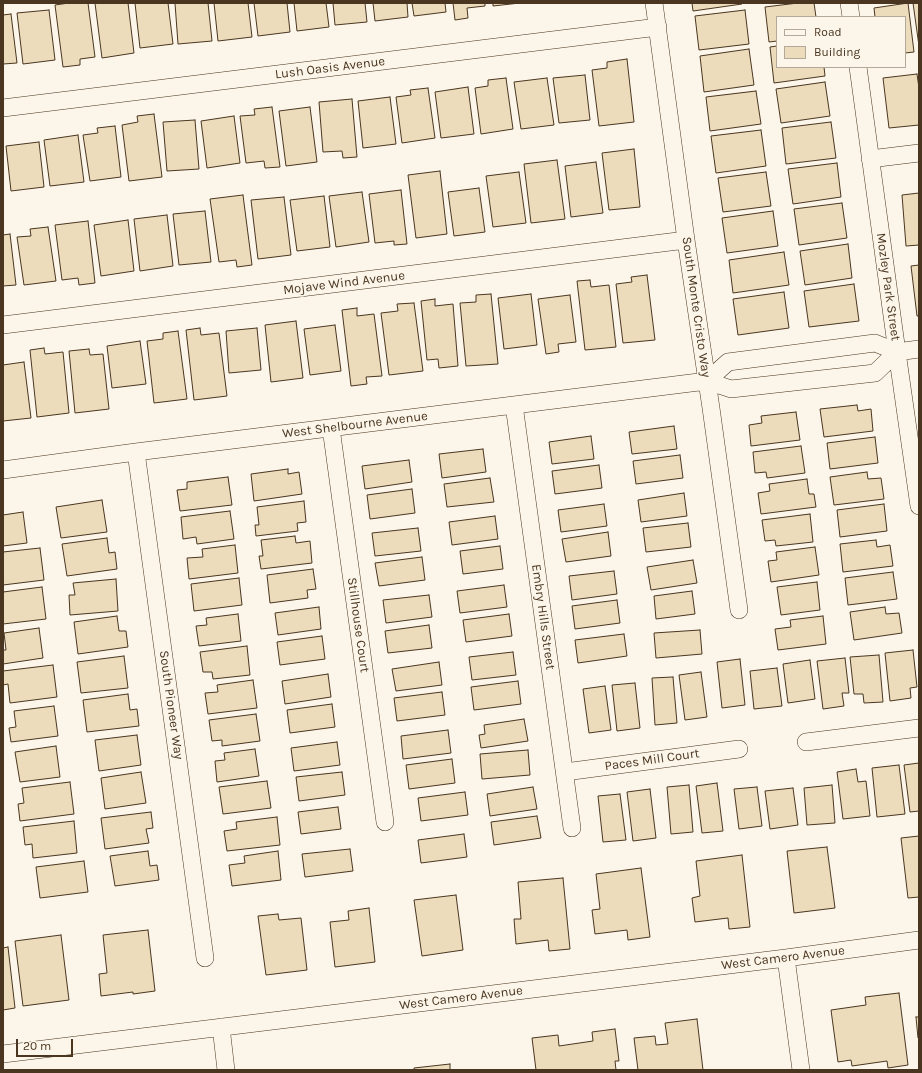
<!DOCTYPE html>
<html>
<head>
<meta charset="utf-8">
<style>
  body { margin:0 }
  #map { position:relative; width:922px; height:1073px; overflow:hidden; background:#fbf6e9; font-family:Karla,sans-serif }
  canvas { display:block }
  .frame { position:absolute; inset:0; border:4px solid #4a3520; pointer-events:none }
  .legend { position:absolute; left:776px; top:16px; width:130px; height:52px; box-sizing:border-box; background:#fbf6e9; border:1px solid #b4a999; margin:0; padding:5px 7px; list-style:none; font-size:12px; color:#4a3520 }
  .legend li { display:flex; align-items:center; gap:8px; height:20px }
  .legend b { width:20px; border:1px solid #b4a999 }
  .scale { position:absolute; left:16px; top:1039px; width:57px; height:18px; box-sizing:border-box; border:2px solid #4a3520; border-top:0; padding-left:5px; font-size:12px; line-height:14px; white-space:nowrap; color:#4a3520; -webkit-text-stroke:3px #fbf6e9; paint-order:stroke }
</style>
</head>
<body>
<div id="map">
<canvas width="922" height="1073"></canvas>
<div class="frame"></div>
<ul class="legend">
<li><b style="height:5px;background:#fbf6e9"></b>Road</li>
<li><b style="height:11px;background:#ecdcbc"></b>Building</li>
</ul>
<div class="scale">20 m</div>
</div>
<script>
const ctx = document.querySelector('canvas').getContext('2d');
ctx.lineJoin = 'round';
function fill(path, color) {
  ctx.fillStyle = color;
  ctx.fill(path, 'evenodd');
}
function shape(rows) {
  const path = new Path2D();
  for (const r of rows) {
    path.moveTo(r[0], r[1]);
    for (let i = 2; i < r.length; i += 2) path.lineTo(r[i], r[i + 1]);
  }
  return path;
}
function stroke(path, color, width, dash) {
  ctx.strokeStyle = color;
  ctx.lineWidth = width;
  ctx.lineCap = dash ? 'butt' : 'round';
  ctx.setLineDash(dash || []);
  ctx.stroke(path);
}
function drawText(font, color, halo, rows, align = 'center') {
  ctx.font = font + ' Karla,sans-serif';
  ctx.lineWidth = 3;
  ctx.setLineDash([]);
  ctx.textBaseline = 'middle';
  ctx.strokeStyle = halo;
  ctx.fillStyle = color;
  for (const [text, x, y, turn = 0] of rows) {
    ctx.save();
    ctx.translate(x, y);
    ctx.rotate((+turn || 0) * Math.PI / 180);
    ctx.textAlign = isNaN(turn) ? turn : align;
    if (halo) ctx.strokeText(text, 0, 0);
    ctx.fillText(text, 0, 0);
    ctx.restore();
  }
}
const building = shape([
  [69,3,88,3,95,57,80,59,80,65,63,67,55,5,69,3],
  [95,3,128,3,134,53,102,58,95,3],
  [135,3,168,3,173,44,140,48,135,3],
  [175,3,208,3,212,41,178,44,175,3],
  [214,3,248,3,252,37,218,41,214,3],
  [254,3,287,3,290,32,258,36,254,3],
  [294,3,326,3,329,27,297,31,294,3],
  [333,3,365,3,367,22,335,25,333,3],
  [373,3,407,3,408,17,375,21,373,3],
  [412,3,445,3,446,12,414,16,412,3],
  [453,3,485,3,485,6,467,8,468,18,455,20,453,3],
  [493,3,520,3,493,6,493,3],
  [692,3,742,3,742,4,693,11,692,3],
  [798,3,814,3,816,17,777,17,777,41,769,42,765,7,798,3],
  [908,3,914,52,905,53,905,17,875,17,874,8,908,3],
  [913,3,919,3,919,46,913,3],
  [49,10,55,60,23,64,17,13,49,10],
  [745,10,749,44,699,50,695,16,745,10],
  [11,14,17,63,3,64,3,15,11,14],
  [777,46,777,67,824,67,825,76,774,83,770,47,777,46],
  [749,49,754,85,704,92,700,56,749,49],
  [627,59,634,122,599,126,592,70,607,68,607,62,627,59],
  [917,74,919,88,919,125,889,128,883,78,917,74],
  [585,75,590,120,559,123,553,78,585,75],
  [506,78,513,129,481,134,475,88,488,86,488,80,506,78],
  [547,78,554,125,521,129,514,82,547,78],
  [825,82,830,116,781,123,776,89,825,82],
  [468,87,474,134,441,138,435,92,468,87],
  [428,88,435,138,402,143,396,97,411,95,410,90,428,88],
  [756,91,761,124,710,131,706,97,756,91],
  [390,97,396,144,363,148,358,101,390,97],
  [352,99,357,157,343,158,342,151,323,152,319,102,352,99],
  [272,107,280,167,265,168,264,161,246,163,240,116,255,115,254,109,272,107],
  [310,107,317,162,286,166,279,111,310,107],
  [154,114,162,177,129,181,122,125,138,122,137,116,154,114],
  [234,116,240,163,207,168,201,121,234,116],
  [195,120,199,169,167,171,163,122,195,120],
  [831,122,836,158,786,164,782,128,831,122],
  [115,126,121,177,90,181,83,135,98,133,97,128,115,126],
  [761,130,766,166,716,173,711,136,761,130],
  [78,135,84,182,50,186,44,140,78,135],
  [39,142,44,187,11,191,6,146,39,142],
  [634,149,640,207,609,210,602,153,634,149],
  [557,160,565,219,531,223,524,164,557,160],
  [596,162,603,213,571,217,565,166,596,162],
  [837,163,841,197,793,204,788,169,837,163],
  [440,171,447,234,416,238,408,175,440,171],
  [519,172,526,223,493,227,486,176,519,172],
  [766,172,771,206,723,212,718,178,766,172],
  [479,188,485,232,454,236,448,192,479,188],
  [401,190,407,244,394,245,394,241,375,243,369,194,401,190],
  [362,192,369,242,336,247,329,196,362,192],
  [919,193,919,245,906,246,902,195,919,193],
  [243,195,252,265,237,267,236,260,219,262,210,199,243,195],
  [324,196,330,247,297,251,290,200,324,196],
  [284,197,291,255,258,259,251,200,284,197],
  [842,203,847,238,799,245,794,209,842,203],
  [205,211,211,262,179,265,173,214,205,211],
  [773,211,778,246,727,253,722,218,773,211],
  [167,215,173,266,140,271,134,219,167,215],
  [128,220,134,271,101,276,94,225,128,220],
  [88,221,95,283,79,285,78,278,62,280,55,225,88,221],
  [48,227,56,281,24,285,17,237,31,236,30,229,48,227],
  [10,234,16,285,3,286,3,235,10,234],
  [848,244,852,278,805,285,800,251,848,244],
  [784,252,789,285,733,293,729,260,784,252],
  [919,265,919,316,917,316,911,266,919,265],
  [647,275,655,340,623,343,616,284,632,282,631,277,647,275],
  [590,280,591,287,609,285,616,347,585,350,577,281,590,280],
  [854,284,859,321,809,327,804,291,854,284],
  [784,292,789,328,738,335,733,299,784,292],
  [491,294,498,364,466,366,460,303,476,302,476,295,491,294],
  [531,294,537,345,504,349,498,298,531,294],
  [570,295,576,342,558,344,559,352,546,354,538,299,570,295],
  [435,299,435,306,453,304,458,366,439,368,438,359,427,360,421,301,435,299],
  [414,303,423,371,389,375,381,313,398,311,397,304,414,303],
  [357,308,357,316,374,314,382,376,366,377,367,384,351,386,342,310,357,308],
  [296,321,303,378,271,382,265,325,296,321],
  [335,325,341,371,310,375,304,329,335,325],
  [200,328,201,335,219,333,227,396,194,400,186,330,200,328],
  [257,328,261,370,229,373,226,331,257,328],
  [178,331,187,399,154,403,147,341,163,339,163,333,178,331],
  [140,341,146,384,112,388,107,346,140,341],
  [44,348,45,354,63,352,69,413,37,417,30,350,44,348],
  [89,349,90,355,103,354,109,409,75,413,69,351,89,349],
  [24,362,31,418,3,421,3,365,24,362],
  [857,405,858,411,871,409,873,431,824,437,820,409,857,405],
  [796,412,800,440,751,446,749,425,762,423,761,416,796,412],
  [674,426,677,449,632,454,629,432,674,426],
  [591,436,594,459,552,464,549,442,591,436],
  [875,437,878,463,830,469,827,443,875,437],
  [801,446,805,473,767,478,766,472,755,473,753,452,801,446],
  [483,449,486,472,442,478,439,454,483,449],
  [680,455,683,478,636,484,633,461,680,455],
  [409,460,412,482,365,489,362,466,409,460],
  [599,465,602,488,555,494,552,471,599,465],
  [288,469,288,474,299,472,302,494,254,501,251,474,288,469],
  [867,472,868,479,881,478,884,499,834,505,830,477,867,472],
  [228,477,232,505,180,511,177,490,187,489,187,482,228,477],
  [490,478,494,502,447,507,444,484,490,478],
  [807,479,809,494,814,494,816,507,761,514,758,493,770,491,769,484,807,479],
  [412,489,415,513,370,519,367,495,412,489],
  [684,493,687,516,641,522,638,500,684,493],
  [102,500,107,532,61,538,56,507,102,500],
  [304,501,306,522,297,523,298,531,256,536,255,525,259,525,257,507,304,501],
  [604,504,607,526,561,532,558,510,604,504],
  [884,504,887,531,840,537,837,510,884,504],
  [230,511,234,539,197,544,196,537,183,539,181,517,230,511],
  [23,512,27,543,3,546,3,515,23,512],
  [810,514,813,542,776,546,775,540,765,541,762,520,810,514],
  [495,516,498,539,452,545,449,522,495,516],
  [688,523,691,547,646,552,643,528,688,523],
  [418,528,421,551,375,556,372,533,418,528],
  [608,532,611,556,566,562,562,539,608,532],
  [295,536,296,543,310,541,312,563,261,569,259,556,263,556,261,540,295,536],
  [107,538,109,553,115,552,117,569,67,576,62,544,107,538],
  [876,540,877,547,890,545,893,566,843,572,840,544,876,540],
  [235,545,238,573,189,579,187,558,203,557,202,549,235,545],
  [500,546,503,569,463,574,460,551,500,546],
  [815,547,819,575,771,582,768,561,777,560,776,552,815,547],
  [40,548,44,580,3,585,3,552,40,548],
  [422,557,425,580,379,586,375,563,422,557],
  [693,560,697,583,651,590,647,567,693,560],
  [313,569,316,589,307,590,308,598,270,603,267,575,313,569],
  [614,571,617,594,572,600,569,576,614,571],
  [893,572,897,599,848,605,845,578,893,572],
  [239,578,242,605,194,611,191,584,239,578],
  [116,579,118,611,70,615,69,595,75,595,73,583,116,579],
  [817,582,820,610,781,615,777,587,817,582],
  [504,585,507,607,460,613,457,591,504,585],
  [42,587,46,619,3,624,3,592,42,587],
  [692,591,695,614,656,619,654,596,692,591],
  [429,595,432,617,386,623,383,600,429,595],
  [617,600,620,623,575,629,572,606,617,600],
  [319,607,321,629,278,635,275,613,319,607],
  [885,607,886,614,899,613,902,633,854,640,850,612,885,607],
  [238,614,241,641,199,646,196,626,207,625,206,618,238,614],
  [509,614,512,636,466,642,463,620,509,614],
  [117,616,119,631,126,631,128,647,78,654,74,622,117,616],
  [823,616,826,644,778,650,775,629,791,627,790,620,823,616],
  [429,625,432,648,388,653,385,631,429,625],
  [39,628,43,658,3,664,3,650,6,650,4,633,39,628],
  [700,630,702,654,656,658,654,633,700,630],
  [624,634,627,656,578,663,575,640,624,634],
  [322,636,325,659,280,665,277,642,322,636],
  [247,646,250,675,213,679,212,672,203,672,200,652,247,646],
  [913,650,917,687,910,688,911,698,890,701,885,653,913,650],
  [513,652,516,675,472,680,469,657,513,652],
  [879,655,883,702,864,703,863,694,854,694,850,657,879,655],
  [124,656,128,688,81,693,77,662,124,656],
  [845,658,849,693,842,693,844,706,823,709,817,661,845,658],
  [740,659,745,705,722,708,717,662,740,659],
  [810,660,815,699,788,703,783,664,810,660],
  [439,662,442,685,396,691,392,669,439,662],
  [53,665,57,697,10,703,8,684,3,685,3,671,53,665],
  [777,668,782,706,754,709,750,671,777,668],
  [701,672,707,717,685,720,679,675,701,672],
  [328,674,331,697,285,704,282,681,328,674],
  [673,677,677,723,655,725,652,678,673,677],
  [253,680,257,708,208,714,205,693,218,692,217,685,253,680],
  [518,681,521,704,474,710,471,687,518,681],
  [635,683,640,728,617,731,612,685,635,683],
  [605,686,611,730,589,733,583,689,605,686],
  [442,692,445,715,397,721,394,698,442,692],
  [128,694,130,710,137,709,139,726,87,732,83,700,128,694],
  [332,704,335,727,290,733,287,710,332,704],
  [54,706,58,736,11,742,9,728,16,727,14,711,54,706],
  [256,714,260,741,222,746,222,740,212,741,209,720,256,714],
  [524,719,528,741,481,748,479,735,485,734,484,725,524,719],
  [448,730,451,753,403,759,401,736,448,730],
  [137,735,141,765,99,771,95,740,137,735],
  [337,742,340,765,294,771,291,748,337,742],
  [56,746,60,777,20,782,15,752,56,746],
  [255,749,259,776,217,782,215,761,225,760,224,753,255,749],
  [528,750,530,775,482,779,480,754,528,750],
  [452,759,455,783,409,789,406,765,452,759],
  [919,763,919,811,910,812,904,765,919,763],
  [899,765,905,814,877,817,872,768,899,765],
  [856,769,858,782,866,781,870,816,843,819,837,772,856,769],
  [141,772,146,803,105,809,101,778,141,772],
  [342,772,345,795,299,801,296,777,342,772],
  [267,781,271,808,223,814,219,787,267,781],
  [70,782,74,814,20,821,18,804,24,803,22,788,70,782],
  [717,783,723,831,702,833,696,786,717,783],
  [689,785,693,832,671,834,667,787,689,785],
  [832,785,835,823,807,825,804,788,832,785],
  [533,787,537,809,490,816,487,794,533,787],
  [757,787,762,826,739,829,734,789,757,787],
  [793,788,798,825,770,829,765,791,793,788],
  [650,789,656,838,633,841,627,792,650,789],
  [465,792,468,815,421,821,418,798,465,792],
  [620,794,626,840,603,842,598,796,620,794],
  [338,807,341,829,301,834,298,812,338,807],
  [151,812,153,828,146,829,149,843,105,849,101,818,151,812],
  [537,816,541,838,494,845,491,822,537,816],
  [277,817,280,845,227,851,224,831,237,829,236,822,277,817],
  [74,821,77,853,33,858,32,844,25,845,23,827,74,821],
  [464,834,467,857,421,863,418,840,464,834],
  [919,836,919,897,908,898,901,838,919,836],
  [827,847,835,908,794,913,787,851,827,847],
  [350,849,353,871,305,877,302,854,350,849],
  [148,851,150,866,157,865,159,880,115,886,110,856,148,851],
  [278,851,281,880,232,886,229,865,245,863,244,856,278,851],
  [742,855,750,927,729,929,728,918,695,922,692,898,700,896,696,861,742,855],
  [84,861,88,892,40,898,36,867,84,861],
  [641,868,650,937,628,940,627,930,595,934,592,910,600,909,596,874,641,868],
  [563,878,570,949,549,951,548,940,516,944,514,919,521,919,518,882,563,878],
  [456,895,463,950,422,956,414,900,456,895],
  [369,908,375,962,335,967,330,922,349,920,348,911,369,908],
  [278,914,279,920,301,918,307,970,266,975,258,916,278,914],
  [148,930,155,991,133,994,133,992,101,996,99,974,107,973,103,935,148,930],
  [61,935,69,1000,23,1006,15,941,61,935],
  [8,947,15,1008,3,1010,3,948,8,947],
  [899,993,908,1065,888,1068,887,1061,852,1066,851,1060,838,1062,831,1010,866,1005,865,997,899,993],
  [916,1017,919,1017,919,1038,918,1038,916,1017],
  [697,1019,703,1070,638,1070,634,1038,655,1036,656,1045,668,1044,665,1023,697,1019],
  [615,1029,619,1061,615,1061,616,1070,536,1070,532,1038,558,1035,559,1046,593,1041,592,1032,615,1029],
  [450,1064,450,1070,414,1070,414,1068,450,1064]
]);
fill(building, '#ecdcbc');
stroke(building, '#4a3520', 1);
const minor = shape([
  [654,3,686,240,711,408,739,610],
  [849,3,851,17],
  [858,67,897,352,919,506],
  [3,108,658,27],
  [870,159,919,153],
  [3,325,686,240],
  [707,381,728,362,875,343,897,352,919,349],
  [514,405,572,828],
  [331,428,385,822],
  [136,452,205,958],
  [3,470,136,452,707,381,731,389,875,373,897,352],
  [806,742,919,728],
  [565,772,739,749],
  [786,958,801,1070],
  [221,1027,226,1070],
  [3,1054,786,958,919,940]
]);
stroke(minor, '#4a3520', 18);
stroke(minor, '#fbf6e9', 17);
drawText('13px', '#4a3520', '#fbf6e9', [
  ["Lush Oasis Avenue",330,68,-7],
  ["Mojave Wind Avenue",344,283,-7],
  ["Mozley Park Street",888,287,82],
  ["South Monte Cristo Way",696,307,82],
  ["West Shelbourne Avenue",355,425,-7],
  ["Embry Hills Street",543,617,82],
  ["Stillhouse Court",358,625,82],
  ["South Pioneer Way",171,705,82],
  ["Paces Mill Court",652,760,-8],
  ["West Camero Avenue",783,958,-7],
  ["West Camero Avenue",461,998,-7]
]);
</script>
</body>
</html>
